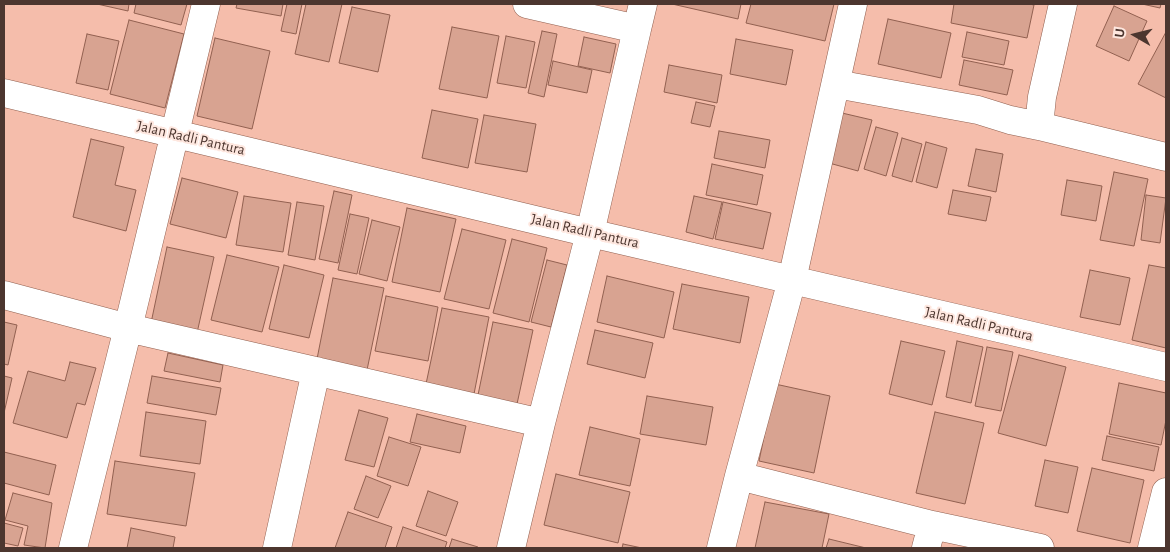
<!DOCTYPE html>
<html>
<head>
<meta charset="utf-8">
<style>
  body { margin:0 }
  #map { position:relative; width:1170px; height:552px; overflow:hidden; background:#f5bdab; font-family:"Alegreya Sans",sans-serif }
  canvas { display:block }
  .frame { position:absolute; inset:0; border:5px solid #4c362f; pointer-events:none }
  .north { position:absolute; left:1110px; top:10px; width:50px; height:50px; -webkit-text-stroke:4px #fee7df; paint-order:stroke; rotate:278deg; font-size:14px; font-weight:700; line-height:20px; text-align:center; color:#4c362f }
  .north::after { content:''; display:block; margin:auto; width:18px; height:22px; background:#4c362f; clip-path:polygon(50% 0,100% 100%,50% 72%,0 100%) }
</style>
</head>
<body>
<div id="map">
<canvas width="1170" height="552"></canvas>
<div class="frame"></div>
<div class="north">U</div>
</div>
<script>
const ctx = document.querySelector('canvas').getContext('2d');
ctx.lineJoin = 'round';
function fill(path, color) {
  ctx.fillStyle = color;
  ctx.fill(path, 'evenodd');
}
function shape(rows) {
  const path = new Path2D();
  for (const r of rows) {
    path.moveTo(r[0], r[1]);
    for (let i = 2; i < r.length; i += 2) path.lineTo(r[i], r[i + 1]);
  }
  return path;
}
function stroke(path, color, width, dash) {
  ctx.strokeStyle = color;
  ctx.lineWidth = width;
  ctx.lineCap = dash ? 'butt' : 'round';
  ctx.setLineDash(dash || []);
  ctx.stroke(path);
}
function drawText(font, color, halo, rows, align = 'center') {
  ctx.font = font + ' "Alegreya Sans",sans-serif';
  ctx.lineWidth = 4;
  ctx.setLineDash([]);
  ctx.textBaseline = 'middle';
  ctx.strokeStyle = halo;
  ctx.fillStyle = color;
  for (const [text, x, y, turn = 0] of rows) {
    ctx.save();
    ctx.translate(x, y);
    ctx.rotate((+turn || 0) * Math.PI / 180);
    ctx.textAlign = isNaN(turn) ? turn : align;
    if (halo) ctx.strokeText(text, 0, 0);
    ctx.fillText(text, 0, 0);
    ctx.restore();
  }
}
const building = shape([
  [97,4,129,4,128,11,97,4],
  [136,4,187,4,181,25,134,13,136,4],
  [237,4,283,4,281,16,236,8,237,4],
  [287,4,302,4,296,34,281,31,287,4],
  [306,4,342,4,329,62,295,54,306,4],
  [672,4,741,4,738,19,672,4],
  [751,4,834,4,825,41,746,23,751,4],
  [954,4,1029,4,1034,5,1027,38,951,23,954,4],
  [1142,4,1161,4,1160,8,1142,4],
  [1114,6,1147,21,1129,61,1096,46,1114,6],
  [352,7,390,15,378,72,339,63,352,7],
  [888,19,951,33,941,78,878,64,888,19],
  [129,20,184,34,165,108,110,94,129,20],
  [452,27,499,36,487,98,439,89,452,27],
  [542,31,557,34,544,97,528,93,542,31],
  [967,32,1009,41,1004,65,962,57,967,32],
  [1166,32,1166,98,1138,84,1166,32],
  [87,34,119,41,108,90,76,83,87,34],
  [506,36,535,42,526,88,497,83,506,36],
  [584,37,616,44,610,73,578,66,584,37],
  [215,38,270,51,252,129,197,116,215,38],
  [736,39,793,50,786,85,730,74,736,39],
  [964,60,1013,70,1007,95,959,85,964,60],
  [553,61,592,70,587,93,548,85,553,61],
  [669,65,722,75,717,103,664,92,669,65],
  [696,102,715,106,710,127,691,123,696,102],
  [432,110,478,119,468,168,422,158,432,110],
  [842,113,872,120,858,171,829,163,842,113],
  [484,115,536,124,527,172,475,163,484,115],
  [876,127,898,133,886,176,864,169,876,127],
  [719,131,770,140,765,168,714,158,719,131],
  [902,138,922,144,912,182,892,176,902,138],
  [91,139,124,147,115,185,136,190,126,231,73,217,91,139],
  [926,142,947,148,937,188,916,182,926,142],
  [976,149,1003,154,996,192,968,186,976,149],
  [712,164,763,175,757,205,706,195,712,164],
  [1114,172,1148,179,1134,246,1100,240,1114,172],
  [182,178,238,192,226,238,170,224,182,178],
  [1067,180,1102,186,1096,221,1061,215,1067,180],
  [953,190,991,197,986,221,948,214,953,190],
  [334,191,352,195,338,263,319,259,334,191],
  [1146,195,1166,198,1160,243,1141,240,1146,195],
  [244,196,291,203,283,252,236,245,244,196],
  [694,196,722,202,713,239,686,232,694,196],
  [297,202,324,206,315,260,288,255,297,202],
  [723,202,771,213,763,249,715,239,723,202],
  [407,208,456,219,440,292,392,282,407,208],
  [350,214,369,218,357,274,338,270,350,214],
  [372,220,400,227,387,281,359,274,372,220],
  [462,229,506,240,489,309,444,299,462,229],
  [512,239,547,248,529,322,493,313,512,239],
  [167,247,214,257,197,333,151,323,167,247],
  [227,255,279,267,262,332,211,320,227,255],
  [547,260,567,265,551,327,531,322,547,260],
  [284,265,324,275,309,338,269,329,284,265],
  [1149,265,1166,268,1166,348,1132,340,1149,265],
  [1090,270,1130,278,1120,325,1080,317,1090,270],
  [607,276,674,292,664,338,597,322,607,276],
  [333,278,384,288,367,370,317,359,333,278],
  [682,284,749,297,740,343,673,329,682,284],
  [386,296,438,307,428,361,375,351,386,296],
  [442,308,489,317,474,394,426,384,442,308],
  [4,322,17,325,8,365,4,364,4,322],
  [493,322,533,330,517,404,478,395,493,322],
  [595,330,653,343,645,378,587,364,595,330],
  [901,341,945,351,932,405,889,394,901,341],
  [957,341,983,347,971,403,946,397,957,341],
  [987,347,1013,352,1001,411,975,406,987,347],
  [168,353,223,365,220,382,164,371,168,353],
  [1019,355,1066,367,1046,446,998,433,1019,355],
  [70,362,96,368,85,405,77,403,67,438,13,423,28,371,65,381,70,362],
  [4,376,12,378,4,413,4,376],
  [152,376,221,388,216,415,147,403,152,376],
  [1119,383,1166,393,1166,420,1161,445,1109,434,1119,383],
  [775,384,830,396,814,473,759,461,775,384],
  [647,396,713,407,706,445,640,434,647,396],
  [359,410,388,418,374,467,345,460,359,410],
  [146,412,206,421,200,464,140,456,146,412],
  [935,412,984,423,965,504,916,493,935,412],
  [417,414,466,426,460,453,410,442,417,414],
  [590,427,640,439,630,486,579,475,590,427],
  [1107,436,1159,447,1154,471,1102,460,1107,436],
  [389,437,421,447,408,486,377,476,389,437],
  [4,452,56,465,49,495,4,483,4,452],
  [1045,460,1078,467,1068,513,1035,506,1045,460],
  [115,461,195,473,186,526,107,514,115,461],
  [1092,468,1144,480,1130,543,1077,531,1092,468],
  [556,474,630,492,618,543,544,525,556,474],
  [366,476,391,486,378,518,354,509,366,476],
  [428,491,458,502,446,536,416,526,428,491],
  [13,493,52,503,45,548,24,545,28,526,5,520,13,493],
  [765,502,829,514,822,548,755,548,765,502],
  [348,512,392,527,385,548,335,548,348,512],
  [4,523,23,528,18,546,4,543,4,523],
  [403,527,447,542,445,548,396,548,403,527],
  [131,528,175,537,173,548,127,548,131,528],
  [452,539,478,547,478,548,449,548,452,539],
  [829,539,866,548,826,548,829,539],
  [623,544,642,548,622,548,623,544]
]);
fill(building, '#d8a391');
stroke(building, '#916050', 1);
const minor = shape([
  [637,29,643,4],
  [836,84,978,110,1010,120,1039,126,1042,97,1063,4],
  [4,93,590,233,1166,367],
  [1039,126,1166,157],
  [4,295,128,328,541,423,590,233,637,29,527,4],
  [739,476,932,525,926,548],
  [932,525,1040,548],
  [73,548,128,328,206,4],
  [277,548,316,371],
  [511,548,541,423],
  [721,548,739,476,792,280,853,4],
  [1152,548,1166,492]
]);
stroke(minor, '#916050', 29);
stroke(minor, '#fff', 28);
drawText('15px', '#4c362f', '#fee7df', [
  ["Jalan Radli Pantura",191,138,13],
  ["Jalan Radli Pantura",585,231,13],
  ["Jalan Radli Pantura",979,324,13]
]);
</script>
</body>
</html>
